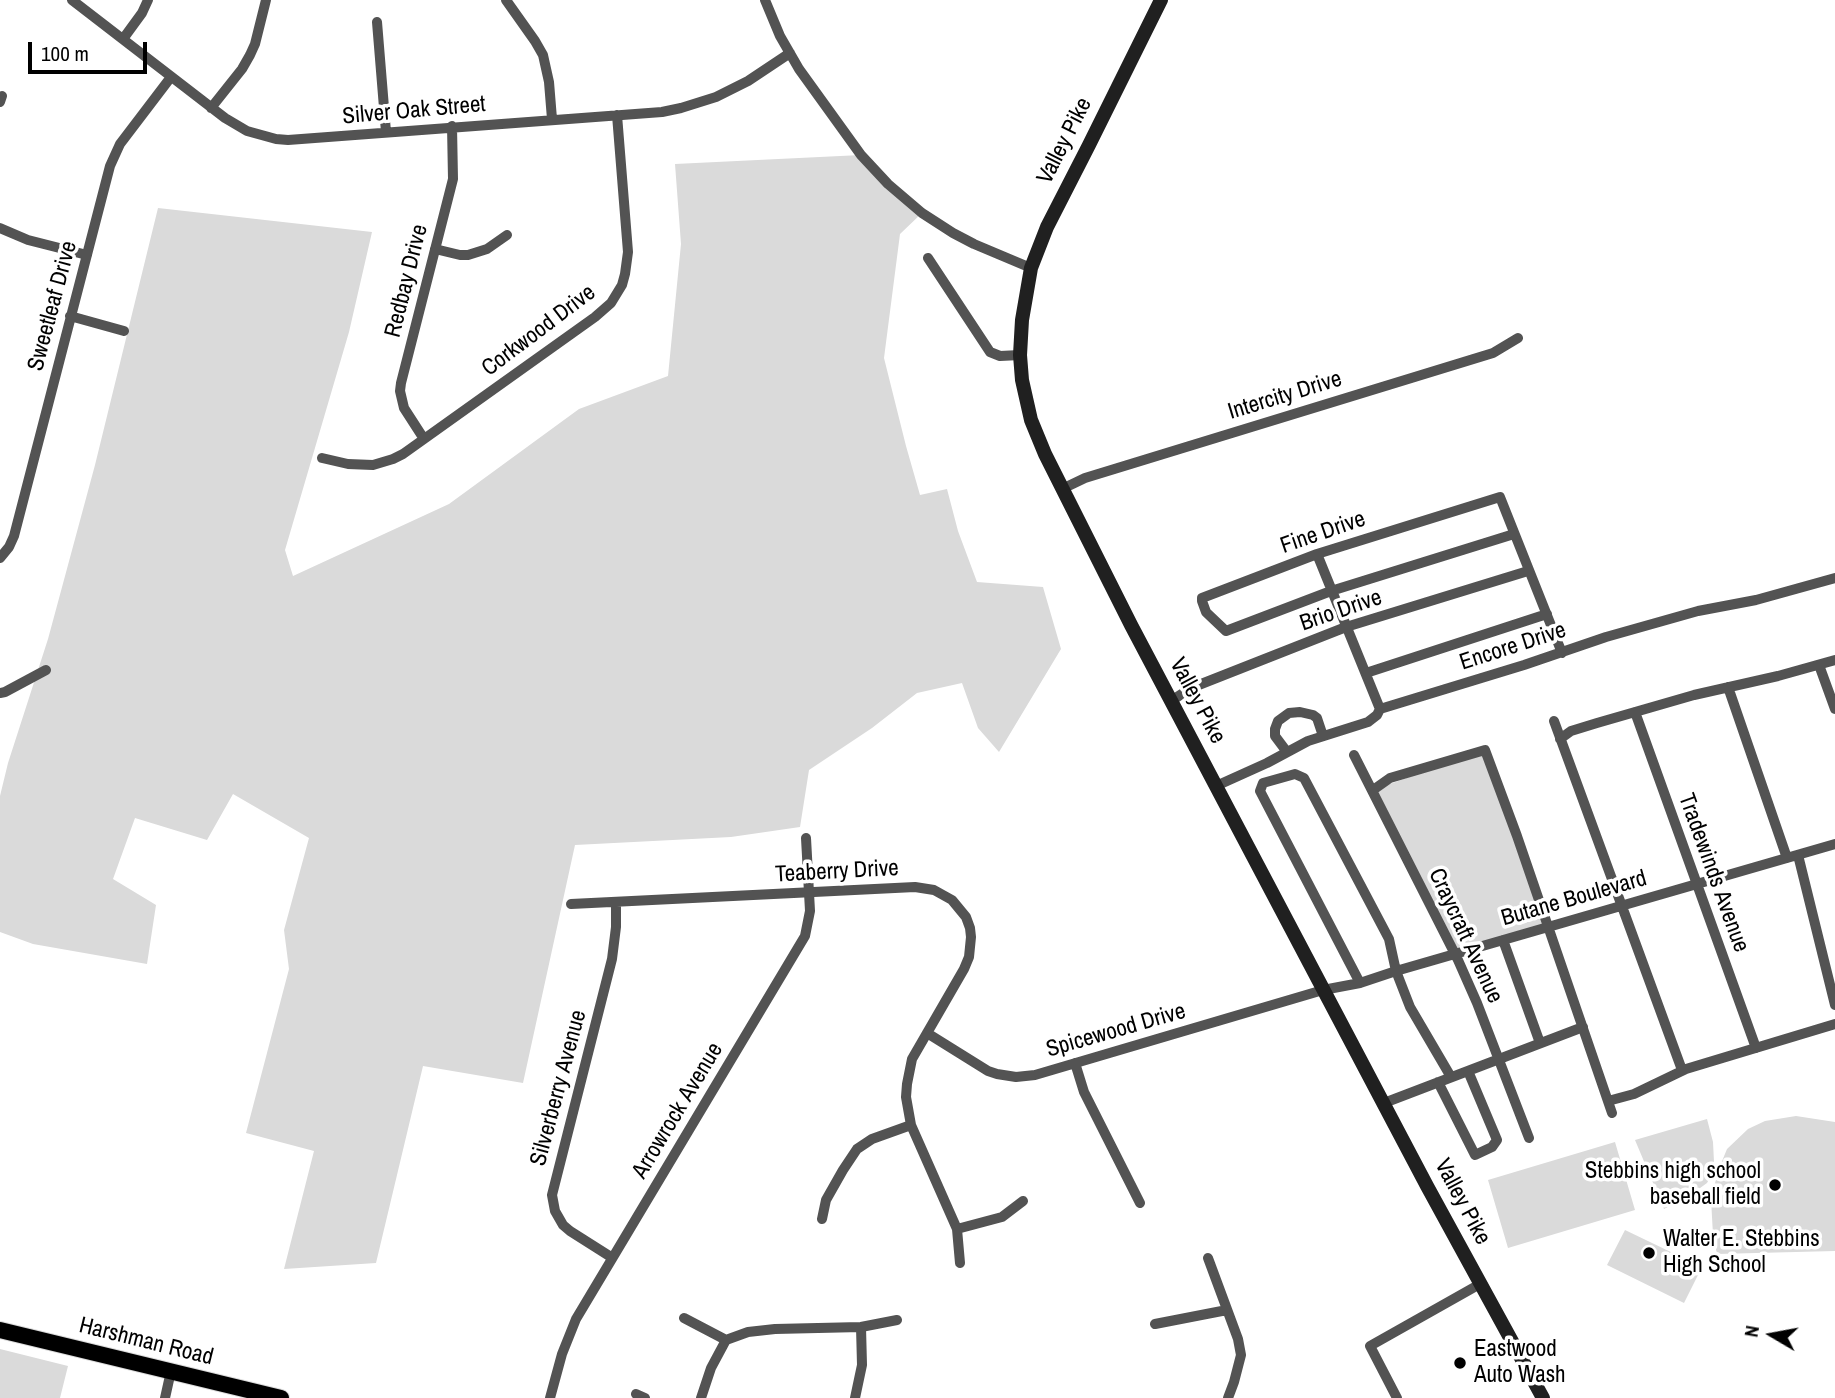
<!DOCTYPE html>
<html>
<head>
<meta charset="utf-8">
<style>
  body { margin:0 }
  #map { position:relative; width:1835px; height:1398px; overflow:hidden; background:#fff; font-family:"Archivo Narrow",sans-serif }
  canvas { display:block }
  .north { position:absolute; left:1737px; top:1300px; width:70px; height:70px; -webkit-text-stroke:5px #fff; paint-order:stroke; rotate:280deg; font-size:19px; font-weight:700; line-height:28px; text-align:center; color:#000 }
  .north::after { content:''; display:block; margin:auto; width:24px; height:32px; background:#000; clip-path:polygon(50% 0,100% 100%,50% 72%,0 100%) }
  .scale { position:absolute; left:28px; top:42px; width:119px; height:32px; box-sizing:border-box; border:4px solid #000; border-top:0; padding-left:9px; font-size:21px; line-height:24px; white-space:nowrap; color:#000; -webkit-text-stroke:5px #fff; paint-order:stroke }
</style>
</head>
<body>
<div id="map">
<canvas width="1835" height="1398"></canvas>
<div class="north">N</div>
<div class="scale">100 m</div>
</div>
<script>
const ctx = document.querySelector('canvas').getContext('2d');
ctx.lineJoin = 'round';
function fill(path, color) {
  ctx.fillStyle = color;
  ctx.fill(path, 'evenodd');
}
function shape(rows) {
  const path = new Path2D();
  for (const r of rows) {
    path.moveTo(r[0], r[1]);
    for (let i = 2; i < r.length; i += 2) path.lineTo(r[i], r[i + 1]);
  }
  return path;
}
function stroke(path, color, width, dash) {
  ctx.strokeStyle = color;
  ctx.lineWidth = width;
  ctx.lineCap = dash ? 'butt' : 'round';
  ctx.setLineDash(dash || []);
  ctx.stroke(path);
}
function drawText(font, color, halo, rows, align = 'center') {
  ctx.font = font + ' "Archivo Narrow",sans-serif';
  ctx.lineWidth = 7;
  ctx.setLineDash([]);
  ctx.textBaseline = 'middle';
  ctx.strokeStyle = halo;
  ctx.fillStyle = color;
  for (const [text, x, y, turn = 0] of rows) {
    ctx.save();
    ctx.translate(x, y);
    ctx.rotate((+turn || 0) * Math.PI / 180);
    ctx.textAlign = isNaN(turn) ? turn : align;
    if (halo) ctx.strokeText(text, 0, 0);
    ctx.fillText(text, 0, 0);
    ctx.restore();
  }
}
fill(shape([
  [861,155,922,213,900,234,884,358,906,446,920,495,947,489,958,531,977,582,1043,587,1061,649,999,752,978,728,962,683,917,693,872,728,809,770,800,827,731,837,575,845,523,1083,423,1066,376,1263,284,1269,314,1151,246,1133,289,969,284,930,309,838,233,794,207,840,135,818,113,879,156,905,147,964,33,944,0,932,0,796,8,763,48,639,95,465,158,208,372,232,349,332,285,550,293,576,449,504,579,409,668,376,681,244,675,164],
  [1485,750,1547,927,1454,954,1373,790],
  [1796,1116,1835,1122,1835,1251,1717,1254,1713,1235,1711,1199,1718,1171,1727,1149,1748,1129,1765,1121],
  [1707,1119,1713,1142,1714,1162,1712,1174,1707,1183,1689,1196,1664,1209,1635,1140],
  [1615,1142,1635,1210,1508,1248,1488,1180],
  [1625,1230,1702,1267,1684,1303,1607,1265],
  [0,1349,68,1366,60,1398,0,1398]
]), '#dadada');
const primary = shape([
  [0,1330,281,1398]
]);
stroke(primary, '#dbdbdb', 18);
stroke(shape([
  [72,0,225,118,247,131,276,139,288,140,662,112,681,108,716,97,748,81,790,53],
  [506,0,535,41,543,55,549,82,552,119],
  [765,0,780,36,799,69,861,155,888,184,922,213,953,233,974,244,1031,268],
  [377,22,386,132],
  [123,39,142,13,148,0],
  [0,102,2,96],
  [211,108,242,69,250,55,255,44,266,0],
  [0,228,28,240,87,255],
  [435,249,460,255,468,255,487,249,507,235],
  [928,258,990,352,1000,356,1020,355],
  [70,316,124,331],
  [424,439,404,408,400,391,401,383,453,179,452,126],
  [322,458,348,464,373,465,393,459,403,454,595,317,611,303,622,285,625,274,628,252,617,115],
  [1062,489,1085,478,1493,353,1518,338],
  [1514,534,1331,591,1226,631,1206,612,1202,601,1202,598,1317,554,1500,497,1562,653],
  [1317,554,1380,709],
  [0,558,9,547,14,536,110,166,120,144,171,77],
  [1819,665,1835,709],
  [1366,673,1547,614],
  [1728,687,1787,858],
  [0,693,5,692,46,670],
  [1171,701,1191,688,1346,627,1528,571],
  [1635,712,1756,1048],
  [1554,721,1682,1070],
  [1560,739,1571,731,1597,723,1694,695,1778,676,1835,660],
  [1287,752,1275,736,1275,729,1278,721,1289,713,1300,712,1313,715,1317,718,1323,736],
  [1354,755,1458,960,1477,1003,1529,1138],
  [1216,786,1267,763,1308,741,1368,722,1377,715,1380,709,1524,665,1606,637,1698,611,1756,600,1835,578],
  [1373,790,1390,778,1485,750,1517,836,1612,1113],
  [1798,855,1835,1005],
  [571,904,915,887,934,890,952,900,966,917,970,928,971,937,969,957,964,969,912,1059,907,1084,906,1097,911,1125,957,1229,960,1263],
  [1503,940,1540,1043],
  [1360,983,1260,791,1263,783,1295,774,1304,778,1389,939,1396,971,1410,1007,1451,1077],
  [927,1033,988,1071,997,1074,1016,1077,1035,1075,1323,990,1360,983,1396,971,1835,844],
  [1075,1063,1084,1092,1140,1203],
  [1438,1082,1475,1155,1492,1147,1497,1140,1468,1071],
  [1608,1101,1634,1094,1686,1069,1835,1024],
  [1384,1103,1583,1027],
  [822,1219,826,1200,843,1170,857,1149,872,1139,911,1125],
  [957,1229,1002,1217,1023,1201],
  [611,1257,570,1231,563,1225,555,1211,552,1195,612,959,616,927,616,902],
  [1208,1258,1238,1339,1241,1355,1234,1382,1228,1398],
  [684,1318,726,1340,748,1332,775,1329,861,1327,897,1320],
  [1155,1324,1227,1310],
  [636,1394,645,1398],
  [165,1398,171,1371],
  [550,1398,562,1354,576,1319,805,936,810,911,806,838],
  [701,1398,711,1368,726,1340],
  [855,1398,862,1365,861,1327],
  [1397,1398,1370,1346,1480,1284]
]), '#535353', 10);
stroke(shape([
  [1161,0,1089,145,1047,227,1031,268,1022,320,1020,355,1022,380,1031,420,1045,454,1131,625,1427,1186,1543,1398]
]), '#202020', 14);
stroke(primary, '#000', 16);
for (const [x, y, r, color] of [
  [1775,1185,7,"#000"],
  [1649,1253,7,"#000"],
  [1460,1363,7,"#000"]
]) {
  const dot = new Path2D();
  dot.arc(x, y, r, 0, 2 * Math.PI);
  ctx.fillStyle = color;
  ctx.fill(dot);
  stroke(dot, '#fff', 2.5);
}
drawText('23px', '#000', '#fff', [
  ["Silver Oak Street",414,111,-5],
  ["Valley Pike",1065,141,-63],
  ["Redbay Drive",407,281,-76],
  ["Sweetleaf Drive",53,306,-75],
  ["Corkwood Drive",539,331,-37],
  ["Intercity Drive",1285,396,-17],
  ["Fine Drive",1323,533,-19],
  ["Brio Drive",1341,611,-19],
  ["Encore Drive",1513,647,-18],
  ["Valley Pike",1197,701,62],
  ["Teaberry Drive",837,872,-3],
  ["Tradewinds Avenue",1713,873,70],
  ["Butane Boulevard",1574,899,-16],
  ["Craycraft Avenue",1465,936,65],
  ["Spicewood Drive",1116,1031,-16],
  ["Silverberry Avenue",559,1088,-75],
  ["Arrowrock Avenue",678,1111,-59],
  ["Valley Pike",1462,1202,62],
  ["Harshman Road",146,1342,14]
]);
drawText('23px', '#000', '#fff', [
  ["Stebbins high school",1761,1172,"right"],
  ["baseball field",1761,1198,"right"],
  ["Walter E. Stebbins",1663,1240],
  ["High School",1663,1266],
  ["Eastwood",1474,1350],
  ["Auto Wash",1474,1376]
], 'left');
</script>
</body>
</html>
